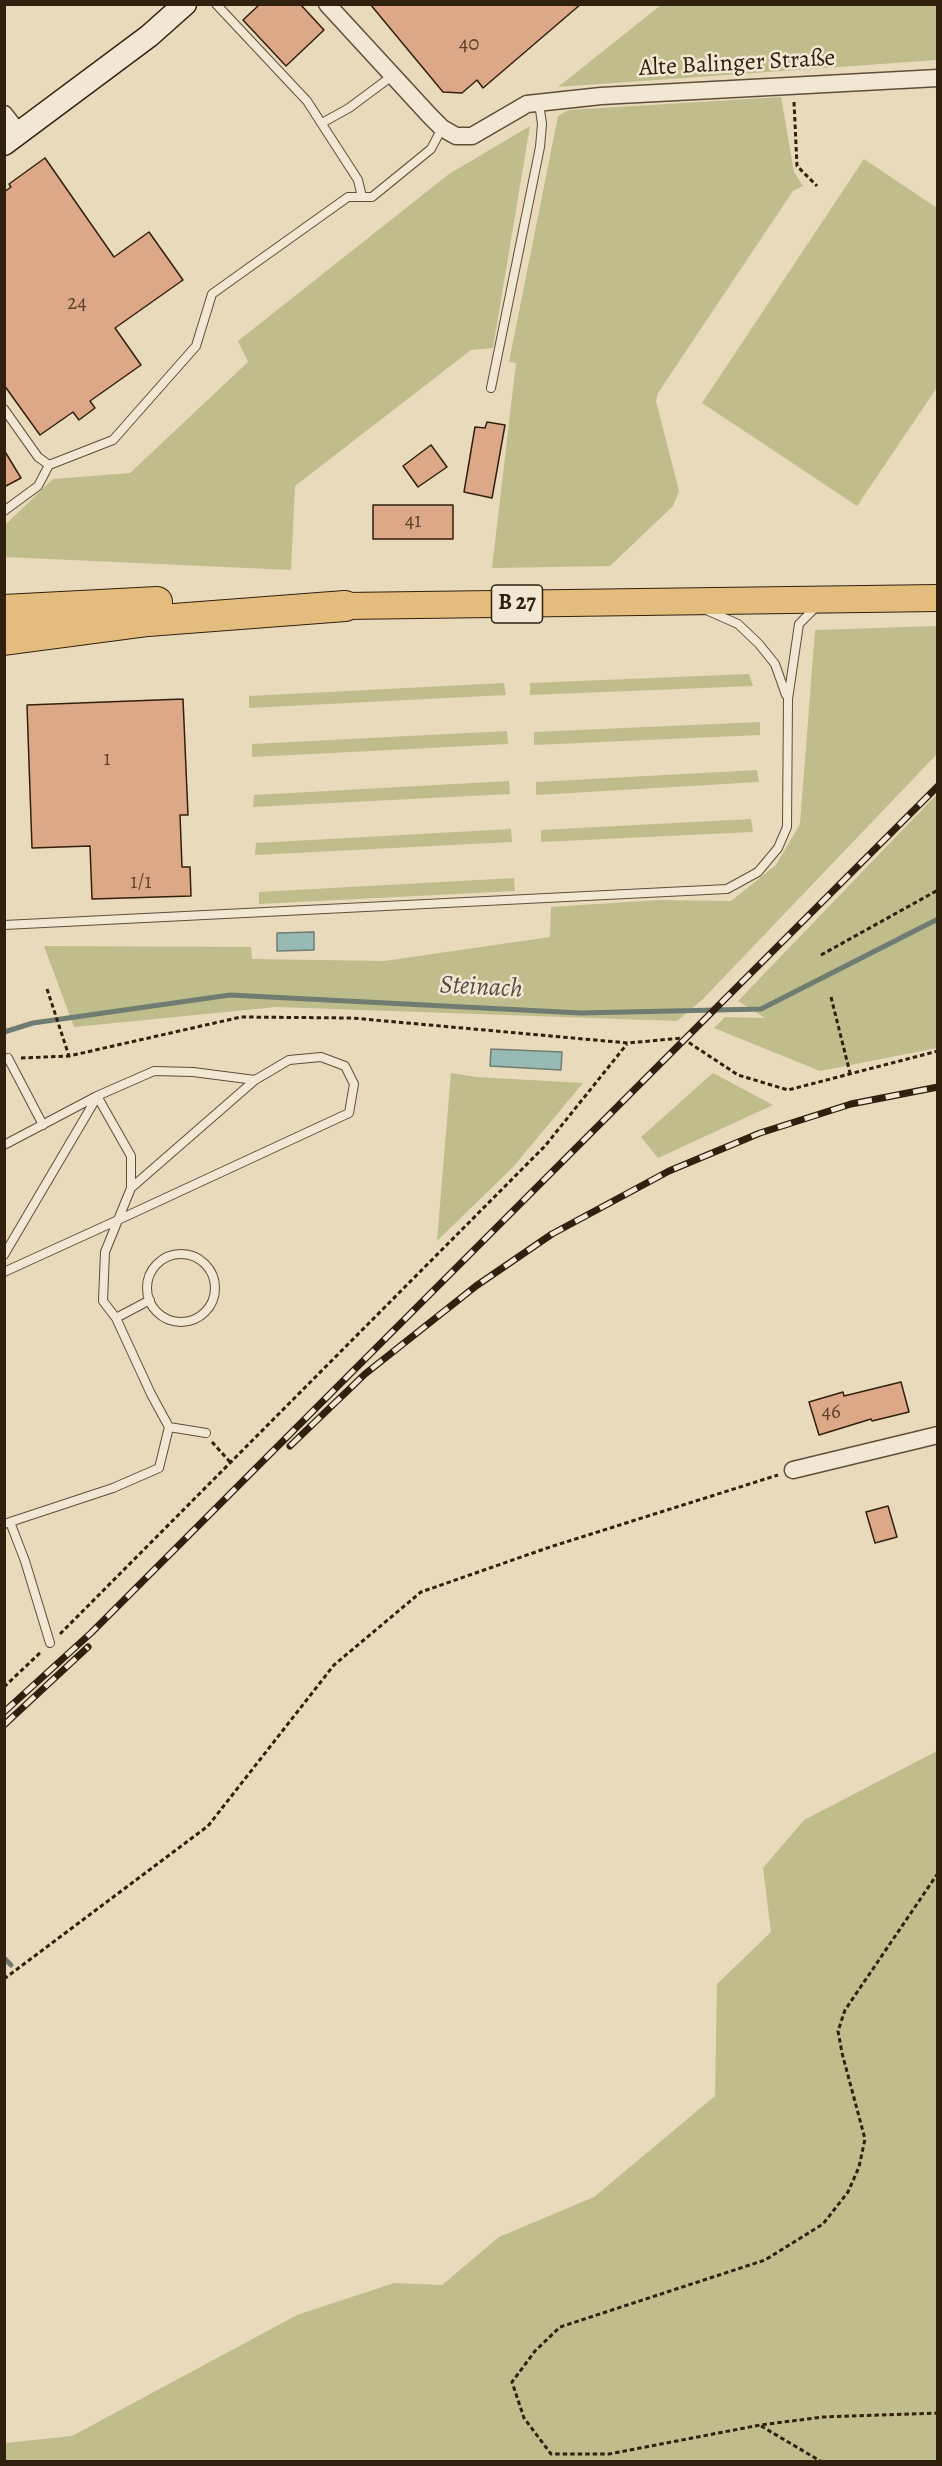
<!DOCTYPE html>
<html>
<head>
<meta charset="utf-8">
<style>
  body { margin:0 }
  #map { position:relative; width:942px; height:2466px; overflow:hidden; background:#e9dabc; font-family:Alegreya,serif }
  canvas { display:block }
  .frame { position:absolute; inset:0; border:6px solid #31200d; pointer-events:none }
</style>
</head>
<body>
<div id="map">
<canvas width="942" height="2466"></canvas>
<div class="frame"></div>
</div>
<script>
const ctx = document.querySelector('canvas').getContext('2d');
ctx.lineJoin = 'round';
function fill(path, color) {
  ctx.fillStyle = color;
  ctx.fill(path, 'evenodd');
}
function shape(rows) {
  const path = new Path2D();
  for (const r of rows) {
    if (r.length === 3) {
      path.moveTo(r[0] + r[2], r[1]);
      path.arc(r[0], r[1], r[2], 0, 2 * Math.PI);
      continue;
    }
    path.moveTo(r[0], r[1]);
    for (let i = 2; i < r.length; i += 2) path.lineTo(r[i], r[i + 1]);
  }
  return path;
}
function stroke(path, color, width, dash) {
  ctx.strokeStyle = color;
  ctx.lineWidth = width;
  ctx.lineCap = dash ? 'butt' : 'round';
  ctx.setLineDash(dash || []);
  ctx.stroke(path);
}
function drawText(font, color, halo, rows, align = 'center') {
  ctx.font = font + ' Alegreya,serif';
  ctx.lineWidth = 5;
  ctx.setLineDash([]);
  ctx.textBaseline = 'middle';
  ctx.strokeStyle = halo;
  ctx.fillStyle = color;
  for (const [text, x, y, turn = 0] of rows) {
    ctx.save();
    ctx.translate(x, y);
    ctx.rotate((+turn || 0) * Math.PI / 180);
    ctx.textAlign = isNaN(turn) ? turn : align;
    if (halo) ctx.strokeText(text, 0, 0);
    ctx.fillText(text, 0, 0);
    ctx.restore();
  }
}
fill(shape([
  [661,5,937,5,937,60,558,87],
  [781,97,794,172,803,186,793,191,658,393,656,401,679,491,673,506,610,566,492,568,516,363,509,362,558,116,569,110],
  [530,126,493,348,471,350,295,486,291,570,5,557,5,525,53,479,130,473,248,362,238,341,449,174],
  [864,159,937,208,938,386,857,506,702,403],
  [937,626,937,754,703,999,677,1021,276,1007,74,1027,44,946,251,947,252,959,384,961,550,937,551,907,659,900,731,901,776,865,800,824,815,630],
  [749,674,753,686,530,695,530,683],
  [504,683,506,695,249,708,249,696],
  [760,722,760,735,534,745,534,732],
  [507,731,508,744,252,757,252,744],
  [757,770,759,782,536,795,536,782],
  [509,781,510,794,253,807,254,795],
  [937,794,937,1048,820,1071,714,1028,725,1017,765,1018,738,1001],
  [751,819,753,832,541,842,541,830],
  [511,829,512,842,255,855,256,843],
  [514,878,515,891,259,904,259,892],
  [451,1073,477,1077,583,1083,513,1167,437,1241],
  [713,1073,773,1105,658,1158,641,1137],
  [937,1751,937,2461,5,2461,5,2443,72,2436,297,2315,394,2283,442,2285,499,2237,594,2197,715,2096,717,1984,771,1932,763,1868,804,1820]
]), '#bfbd8b');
const water = shape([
  [314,932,314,950,277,951,277,933,314,932],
  [491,1049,562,1052,561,1070,490,1066,491,1049]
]);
fill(water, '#98bab5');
stroke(water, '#6f7c72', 1.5);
stroke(shape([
  [4,1032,33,1023,230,995,581,1013,761,1009,938,919],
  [4,1958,11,1965]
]), '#6f7c72', 5);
const building = shape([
  [260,4,300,4,324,30,286,66,243,20,260,4],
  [370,4,581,4,483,88,477,80,462,93,443,92,370,4],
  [45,158,114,257,149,232,183,280,115,328,141,365,90,401,95,408,79,420,73,412,40,435,4,385,4,192,11,187,9,184,45,158],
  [487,422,505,425,492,498,464,492,475,427,485,428,487,422],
  [431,445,447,467,418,487,403,466,431,445],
  [4,450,21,478,4,487,4,450],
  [373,505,453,505,453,539,373,539,373,505],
  [183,699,188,815,180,815,182,867,190,867,191,896,92,899,90,846,32,848,27,705,183,699],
  [901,1382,909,1412,872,1421,871,1419,819,1435,809,1402,843,1392,844,1396,901,1382],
  [888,1506,897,1537,875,1543,866,1512,888,1506]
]);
fill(building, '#dda887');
stroke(building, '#31200d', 1.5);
const lane = shape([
  [216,4,307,101,358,180,362,197],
  [322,123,349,108,392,76],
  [491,388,540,147,542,124,539,103],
  [4,409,38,457,49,465],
  [4,511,38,486,49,465,113,440,196,346,212,294,348,197,372,197,431,149,442,128],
  [704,609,738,624,759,644,775,664,786,695],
  [4,925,727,889,758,872,778,848,787,827,788,699,799,624,818,605],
  [8,1058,43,1125],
  [97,1096,131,1156,131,1188],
  [4,1145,97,1096,154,1071,193,1072,255,1080],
  [181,1288,34],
  [4,1255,97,1097],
  [4,1272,118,1220,349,1113,354,1084,345,1066,321,1057,289,1060,255,1080,131,1188,105,1252,103,1301,116,1318,151,1394,169,1427,159,1468,113,1488,4,1524],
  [116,1318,150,1300],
  [169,1427,206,1433],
  [10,1522,25,1561,50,1643]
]);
const street = shape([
  [327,4,430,116,442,128,456,136,472,136,527,104,601,96,938,78],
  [4,114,19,133],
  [793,1470,938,1435]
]);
const secondary = shape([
  [4,144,149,36,185,4]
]);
const primary = shape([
  [345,606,938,598]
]);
const highway = shape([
  [4,610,157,602],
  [4,640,148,621,345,606]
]);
stroke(lane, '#5f4e39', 10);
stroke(street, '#5f4e39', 19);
stroke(secondary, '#31200d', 25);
stroke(primary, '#31200d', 28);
stroke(highway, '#31200d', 32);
stroke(shape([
  [794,102,797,166,817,186],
  [4,714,4,751],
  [821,955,938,890],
  [47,989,69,1056],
  [831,997,850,1073],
  [21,1058,69,1056,241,1017,352,1018,628,1043,682,1038,738,1075,788,1090,938,1051],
  [212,1442,231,1463],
  [60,1634,545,1146,627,1044],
  [4,1687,42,1651],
  [938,1873,845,2010,838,2031,842,2053,865,2139,859,2167,848,2192,823,2224,765,2260,560,2327,535,2351,512,2382,524,2418,551,2454,609,2454,760,2425,823,2417,938,2413],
  [4,1979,208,1826,334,1665,421,1592,550,1547,778,1475],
  [761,2426,822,2462]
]), '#31200d', 3, [4.5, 3]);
stroke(lane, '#f1e7d3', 8);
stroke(street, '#f1e7d3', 16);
stroke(secondary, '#f1e7d3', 22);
stroke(primary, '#e4bd7e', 26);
stroke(highway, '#e4bd7e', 30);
const rail = shape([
  [290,1446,365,1374,476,1286,552,1234,669,1171,760,1133,851,1104,938,1087],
  [4,1712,91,1633,938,786],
  [4,1725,88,1647]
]);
stroke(rail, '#31200d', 7);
stroke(rail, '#f1e7d3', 4.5, [14]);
drawText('21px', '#5c422c', null, [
  ["40",469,45],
  ["24",77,304],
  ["41",413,522],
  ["1",107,760],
  ["1/1",141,883],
  ["46",831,1413]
]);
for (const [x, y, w] of [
  [517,604,51]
]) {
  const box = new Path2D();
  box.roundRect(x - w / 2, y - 19, w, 38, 4.5);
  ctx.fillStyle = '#f1e7d3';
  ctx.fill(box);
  stroke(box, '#31200d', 1.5);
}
drawText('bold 22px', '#31200d', null, [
  ["B 27",517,604]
]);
drawText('24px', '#31200d', '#f1e7d3', [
  ["Alte Balinger Straße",737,64,-3]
]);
drawText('italic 26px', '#504e3f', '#f1e7d3', [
  ["Steinach",481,988,3]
]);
</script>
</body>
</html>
